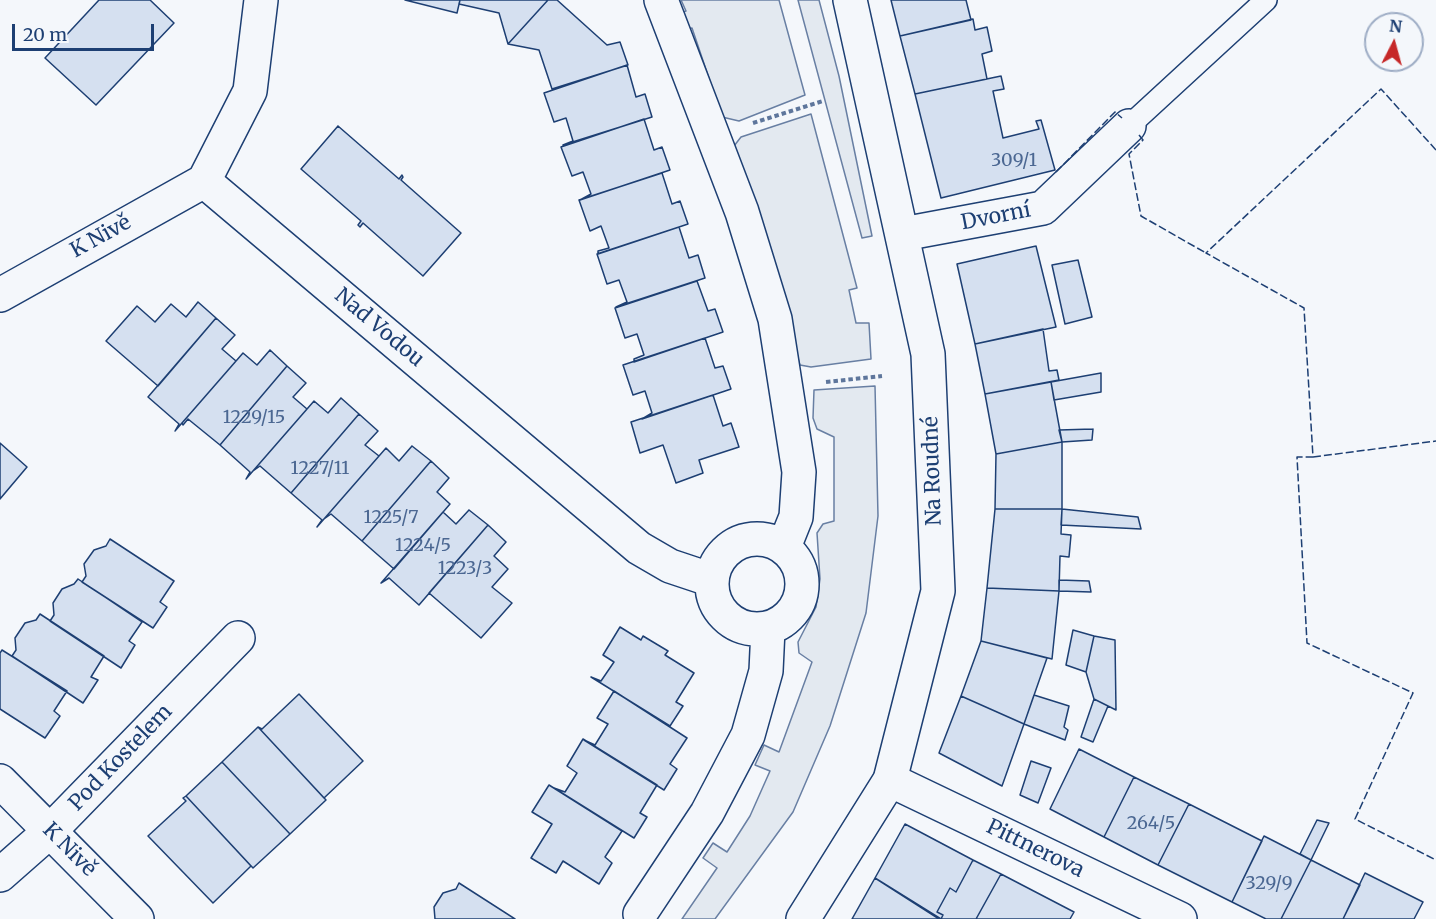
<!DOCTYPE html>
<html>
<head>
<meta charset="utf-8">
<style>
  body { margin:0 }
  #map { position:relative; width:1436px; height:919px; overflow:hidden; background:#f4f7fb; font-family:Merriweather,serif }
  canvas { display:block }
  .north { position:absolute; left:1364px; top:12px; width:60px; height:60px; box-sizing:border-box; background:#f4f7fb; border:2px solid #9eadc5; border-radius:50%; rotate:6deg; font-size:16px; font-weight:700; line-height:24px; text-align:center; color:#1d3f73 }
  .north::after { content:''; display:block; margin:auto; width:21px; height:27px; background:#c62828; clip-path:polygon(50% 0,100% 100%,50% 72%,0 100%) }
  .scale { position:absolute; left:12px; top:24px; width:142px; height:27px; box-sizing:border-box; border:3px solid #1d3f73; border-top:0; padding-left:8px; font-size:18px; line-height:21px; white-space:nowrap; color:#1d3f73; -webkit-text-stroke:4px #f4f7fb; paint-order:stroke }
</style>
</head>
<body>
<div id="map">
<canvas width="1436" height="919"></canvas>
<div class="north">N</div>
<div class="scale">20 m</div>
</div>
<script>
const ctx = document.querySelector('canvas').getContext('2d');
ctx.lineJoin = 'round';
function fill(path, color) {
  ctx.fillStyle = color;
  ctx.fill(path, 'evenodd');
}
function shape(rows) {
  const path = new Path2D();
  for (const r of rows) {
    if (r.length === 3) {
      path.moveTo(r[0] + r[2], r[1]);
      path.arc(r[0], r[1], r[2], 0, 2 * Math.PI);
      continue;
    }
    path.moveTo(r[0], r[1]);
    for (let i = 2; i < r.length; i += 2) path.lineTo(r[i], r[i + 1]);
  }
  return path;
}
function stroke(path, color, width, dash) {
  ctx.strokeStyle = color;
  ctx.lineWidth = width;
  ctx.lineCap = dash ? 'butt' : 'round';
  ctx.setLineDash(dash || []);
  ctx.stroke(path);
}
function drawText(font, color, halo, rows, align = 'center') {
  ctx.font = font + ' Merriweather,serif';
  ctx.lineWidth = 4.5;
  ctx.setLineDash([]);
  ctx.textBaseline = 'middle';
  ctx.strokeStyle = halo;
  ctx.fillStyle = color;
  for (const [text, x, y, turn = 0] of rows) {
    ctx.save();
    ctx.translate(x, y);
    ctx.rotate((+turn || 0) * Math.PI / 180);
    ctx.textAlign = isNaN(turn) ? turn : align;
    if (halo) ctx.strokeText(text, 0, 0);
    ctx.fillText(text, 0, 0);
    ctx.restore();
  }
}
const green = shape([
  [681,0,779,0,805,95,739,121,722,117,692,28,679,31,674,15,686,11,681,0],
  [798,0,819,0,839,76,872,236,862,238,798,0],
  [811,114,857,288,849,290,856,323,869,323,871,359,811,367,800,365,796,352,734,146,741,137,811,114],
  [875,386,878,516,866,613,830,726,793,812,715,919,682,919,717,868,703,858,713,843,727,852,750,816,770,771,755,765,764,745,779,752,812,662,799,653,798,642,816,607,820,579,817,533,823,524,834,521,834,437,817,429,813,418,814,390,875,386]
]);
fill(green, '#e3e9f0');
stroke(green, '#687fa3', 1.5);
const building = shape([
  [99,0,150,0,174,23,96,105,45,58,99,0],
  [405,0,460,0,457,13,405,0],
  [460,0,548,0,508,44,499,13,459,4,460,0],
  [548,0,557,0,607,45,620,42,628,65,552,89,539,50,508,44,548,0],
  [891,0,966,0,971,20,900,36,891,0],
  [973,19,975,30,987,27,992,51,982,54,987,79,915,94,900,36,973,19],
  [627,65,636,97,645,94,652,117,563,145,573,141,566,118,554,122,544,93,627,65],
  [1001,76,1004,89,993,91,1003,138,1039,129,1036,121,1041,120,1055,170,941,198,915,94,1001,76],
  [644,119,654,150,662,147,670,170,580,200,591,194,583,172,572,176,561,147,644,119],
  [338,126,399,179,402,175,403,177,401,180,461,233,423,276,363,223,360,227,358,225,361,221,301,169,338,126],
  [662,173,672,204,680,201,688,224,598,254,598,251,609,248,601,226,590,231,579,200,662,173],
  [679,227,689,258,698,255,705,278,616,307,627,302,619,280,607,284,597,254,679,227],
  [1036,246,1056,327,975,344,957,264,1036,246],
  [1078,260,1092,317,1065,324,1052,265,1078,260],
  [697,281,708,311,715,309,723,332,634,362,634,359,644,355,637,334,625,338,615,308,697,281],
  [198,302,216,318,158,386,106,341,137,306,155,322,171,304,186,317,198,302],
  [216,318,235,335,222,349,236,361,175,431,179,424,148,397,216,318],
  [1043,329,1049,371,1057,370,1059,380,985,394,975,344,1043,329],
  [705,338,715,368,723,366,731,389,642,419,652,413,645,391,633,395,623,365,705,338],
  [270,350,287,366,220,445,188,419,183,425,182,423,243,353,257,365,270,350],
  [287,366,306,383,293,397,307,409,246,479,250,472,220,445,287,366],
  [1101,373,1101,392,1054,400,1051,382,1101,373],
  [1051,382,1062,442,996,454,985,394,1051,382],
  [713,395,723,426,731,423,739,447,699,460,703,473,676,483,663,445,640,453,631,422,713,395],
  [341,398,359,414,291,493,260,466,253,471,314,401,328,413,341,398],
  [359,414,378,431,365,445,379,456,317,527,322,520,291,493,359,414],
  [1093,429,1092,440,1062,442,1059,430,1093,429],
  [1062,442,1062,509,995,509,996,454,1062,442],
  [0,443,27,467,0,499,0,443],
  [412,446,431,461,362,541,331,514,324,519,386,448,399,461,412,446],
  [431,461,449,478,437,492,450,504,394,569,362,541,431,461],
  [995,509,1062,509,1061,534,1071,535,1069,557,1060,556,1059,591,987,588,995,509],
  [1062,509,1138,517,1141,529,1061,525,1062,509],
  [469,510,488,525,419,605,389,578,381,583,443,512,456,524,469,510],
  [488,525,506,542,494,556,508,569,492,587,512,603,481,638,429,593,488,525],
  [110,539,174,581,160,602,167,607,153,628,82,582,86,576,84,564,94,550,106,546,110,539],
  [78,579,142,622,129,641,135,645,121,668,50,621,54,615,53,603,62,589,74,584,78,579],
  [1059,580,1089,581,1091,592,1059,591,1059,580],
  [987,588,1059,591,1052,659,981,641,987,588],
  [40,614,104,656,91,677,98,680,83,703,12,656,16,650,15,638,25,623,36,620,40,614],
  [620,627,641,640,643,636,668,651,665,655,694,673,676,702,683,706,670,726,591,677,601,681,614,662,603,655,620,627],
  [1073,630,1094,636,1086,672,1066,665,1073,630],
  [1094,636,1115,640,1116,710,1094,699,1086,672,1094,636],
  [981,641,1047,658,1024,724,961,696,981,641],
  [2,650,67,691,54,711,60,716,45,738,0,709,0,653,2,650],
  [614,691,687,738,670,764,677,769,664,790,584,740,595,745,608,724,597,718,614,691],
  [299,694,363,761,324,798,258,727,262,729,299,694],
  [1034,695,1069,706,1064,727,1068,730,1065,740,1024,724,1034,695],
  [961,696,1024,724,1002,786,939,753,961,696],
  [1094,699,1108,706,1093,742,1081,737,1094,699],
  [258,727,326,800,290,834,222,762,258,727],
  [583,739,657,785,640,813,647,817,634,838,554,788,565,792,577,773,567,766,583,739],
  [1079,749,1134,777,1104,837,1050,809,1079,749],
  [1031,761,1051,768,1038,803,1020,795,1031,761],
  [222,762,290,834,253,868,186,796,222,762],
  [1134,777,1189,804,1158,865,1104,837,1134,777],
  [549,785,622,831,605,857,612,863,599,884,563,861,556,873,531,858,552,824,532,812,549,785],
  [186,796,251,866,213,903,148,836,186,801,183,798,186,796],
  [1189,804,1262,841,1232,902,1158,865,1189,804],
  [1317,820,1329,823,1311,860,1300,854,1317,820],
  [905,824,973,860,956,892,950,888,937,912,943,915,941,919,875,878,905,824],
  [1264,836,1311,860,1281,919,1266,919,1232,902,1264,836],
  [973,860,1001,874,976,919,941,919,943,915,937,912,950,888,956,892,973,860],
  [1311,860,1360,885,1343,919,1281,919,1311,860],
  [1365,873,1423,902,1414,919,1343,919,1365,873],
  [1001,874,1074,912,1070,919,976,919,1001,874],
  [875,878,936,917,940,919,852,919,875,878],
  [459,883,515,919,435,919,434,907,443,893,456,889,459,883]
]);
fill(building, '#d5e0f0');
stroke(building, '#1d3f73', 1.5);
const lane = shape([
  [1129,126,1266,0]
]);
const street = shape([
  [661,0,742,212,775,319,799,472,796,517,784,547],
  [204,181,639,548,670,566,712,580],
  [204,181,250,91,261,0],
  [903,234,1043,208,1129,126],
  [0,295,204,181],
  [757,584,45],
  [890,780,1180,919],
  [0,781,137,919],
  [0,875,50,831,238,638],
  [640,914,707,813,748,735,766,671,768,629]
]);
const secondary = shape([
  [803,919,890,780,938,591,928,354,850,0]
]);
stroke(lane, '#1d3f73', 24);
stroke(street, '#1d3f73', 36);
stroke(secondary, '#1d3f73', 36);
stroke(shape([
  [753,123,823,101],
  [826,382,882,376]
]), '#5e769c', 4, [4.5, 3]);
stroke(lane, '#f4f7fb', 21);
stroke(street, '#f4f7fb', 33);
stroke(secondary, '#f4f7fb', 33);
stroke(shape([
  [1139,135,1143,140,1129,154,1141,216,1206,253],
  [1436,150,1381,89,1206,253,1304,308,1313,457,1297,457,1307,643,1413,693,1355,819,1436,860],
  [1056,172,1115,112,1122,118],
  [1313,457,1436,441]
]), '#1d3f73', 1.5, [8, 3]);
drawText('18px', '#4b6792', null, [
  ["309/1",1014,161],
  ["1229/15",254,418],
  ["1227/11",320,469],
  ["1225/7",391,518],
  ["1224/5",423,546],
  ["1223/3",465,569],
  ["264/5",1151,824],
  ["329/9",1269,884]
]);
drawText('21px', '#1d3f73', '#f4f7fb', [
  ["Dvorní",996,217,-11],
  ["K Nivě",101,237,-29],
  ["Nad Vodou",379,328,40],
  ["Na Roudné",933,471,-92],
  ["Pod Kostelem",121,758,-46],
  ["Pittnerova",1035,849,26],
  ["K Nivě",69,850,45]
]);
</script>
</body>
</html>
